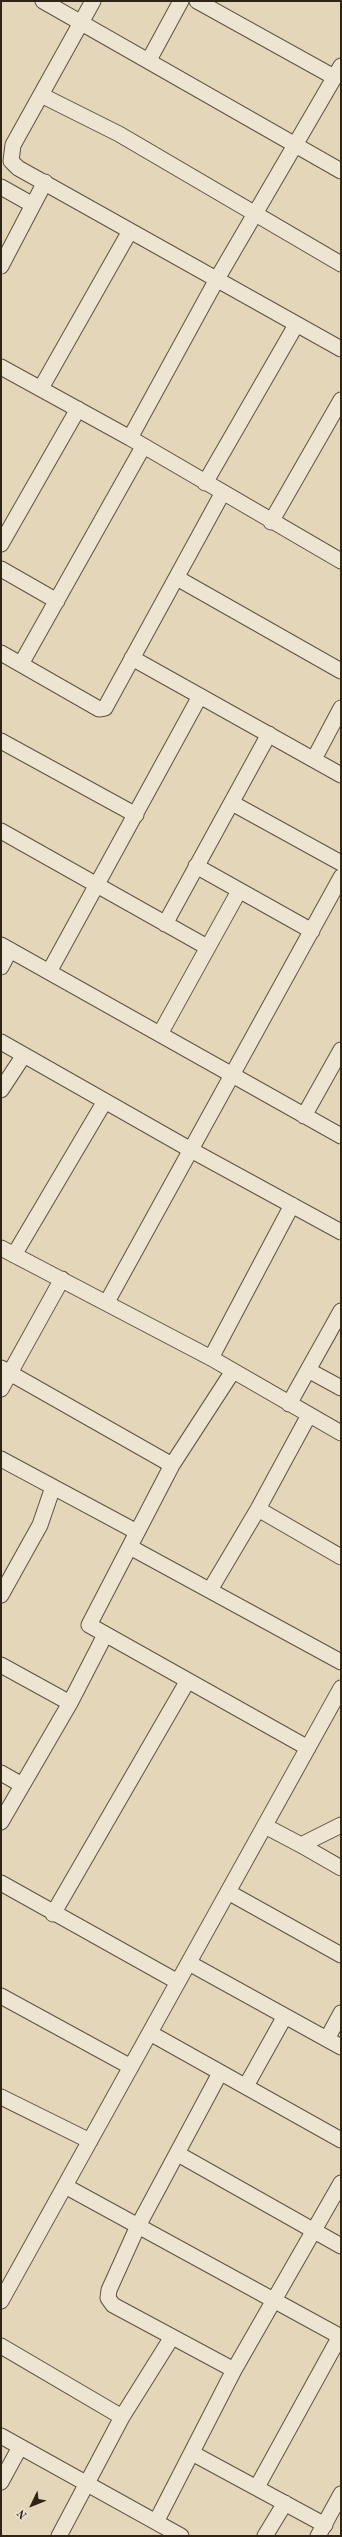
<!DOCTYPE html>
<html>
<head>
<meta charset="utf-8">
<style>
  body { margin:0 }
  #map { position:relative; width:342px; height:2537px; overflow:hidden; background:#e4d7b9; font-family:"Old Standard TT",serif }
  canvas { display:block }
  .frame { position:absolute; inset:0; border:2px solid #302417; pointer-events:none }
  .north { position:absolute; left:12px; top:2485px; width:40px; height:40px; -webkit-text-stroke:3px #ede5d2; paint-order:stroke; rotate:227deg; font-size:11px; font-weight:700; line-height:16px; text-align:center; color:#302417 }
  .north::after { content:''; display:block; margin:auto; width:14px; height:18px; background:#302417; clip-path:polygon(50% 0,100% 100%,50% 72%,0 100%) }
</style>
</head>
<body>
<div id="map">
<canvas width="342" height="2537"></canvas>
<div class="frame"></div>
<div class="north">N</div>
</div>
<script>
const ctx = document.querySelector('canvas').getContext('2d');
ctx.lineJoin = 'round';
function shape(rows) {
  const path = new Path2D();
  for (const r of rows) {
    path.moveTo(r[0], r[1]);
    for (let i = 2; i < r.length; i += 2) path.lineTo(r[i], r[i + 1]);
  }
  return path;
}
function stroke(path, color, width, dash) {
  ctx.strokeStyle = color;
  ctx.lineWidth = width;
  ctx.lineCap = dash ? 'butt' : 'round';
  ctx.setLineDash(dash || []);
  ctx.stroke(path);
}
const minor = shape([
  [43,1,341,171],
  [93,1,13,145,11,161,18,168,341,349],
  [197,1,334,77],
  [149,60,181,1],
  [41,95,119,134,341,264],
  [1,187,33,205],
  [1,266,45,182],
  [1,367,130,438,341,561],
  [41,388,130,231],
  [130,438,217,279,341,66],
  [205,483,296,325],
  [271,522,341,400],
  [1,544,78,409],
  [1,569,57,601],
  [177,578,341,671],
  [1,653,99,709,105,708,222,494],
  [132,658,341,775],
  [21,664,143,447],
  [1,741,136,815],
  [314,759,341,708],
  [232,803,341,863],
  [1,831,207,947],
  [196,866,312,931],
  [165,924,269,734],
  [1,945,341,1136],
  [1,967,10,950],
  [49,972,200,696],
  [160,1034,239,891],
  [1,1042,191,1150,341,1232],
  [1,1090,24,1055],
  [304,1116,341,1050],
  [1,1248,211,1358,341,1433],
  [14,1255,105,1101],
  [107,1302,341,877],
  [211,1358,292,1205],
  [1,1368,172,1465],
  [308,1370,341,1388],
  [233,1371,172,1465,89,1625,308,1748],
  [1,1389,62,1279],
  [289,1404,341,1311],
  [1,1459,137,1532],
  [258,1509,341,1557],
  [130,1547,341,1662],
  [210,1590,258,1509,309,1415],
  [1,1595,40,1525,53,1487],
  [1,1665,70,1703],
  [1,1773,22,1785],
  [1,1822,70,1703,105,1635],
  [265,1826,301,1845,341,1825],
  [301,1845,341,1868],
  [1,1883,178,1982],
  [228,1892,341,1955],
  [53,1914,187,1682],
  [189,1963,341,2047],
  [1,1996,131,2067],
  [150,2033,341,2140],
  [327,2039,341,2013],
  [220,2073,137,2228,109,2290,108,2298,113,2305,234,2370],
  [246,2086,285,2016],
  [1,2097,90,2141],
  [178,2154,341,2246],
  [65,2186,341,2337],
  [1,2301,341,1688],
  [1,2346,122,2417],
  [1,2436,181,2536],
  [192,2453,325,2525],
  [1,2482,20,2447],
  [257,2487,340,2336],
  [156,2522,234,2370,341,2183],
  [59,2536,122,2417,172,2337],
  [265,2536,285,2503],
  [318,2536,341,2494]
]);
stroke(minor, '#5d5140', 17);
stroke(minor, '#ede5d2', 15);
</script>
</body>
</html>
